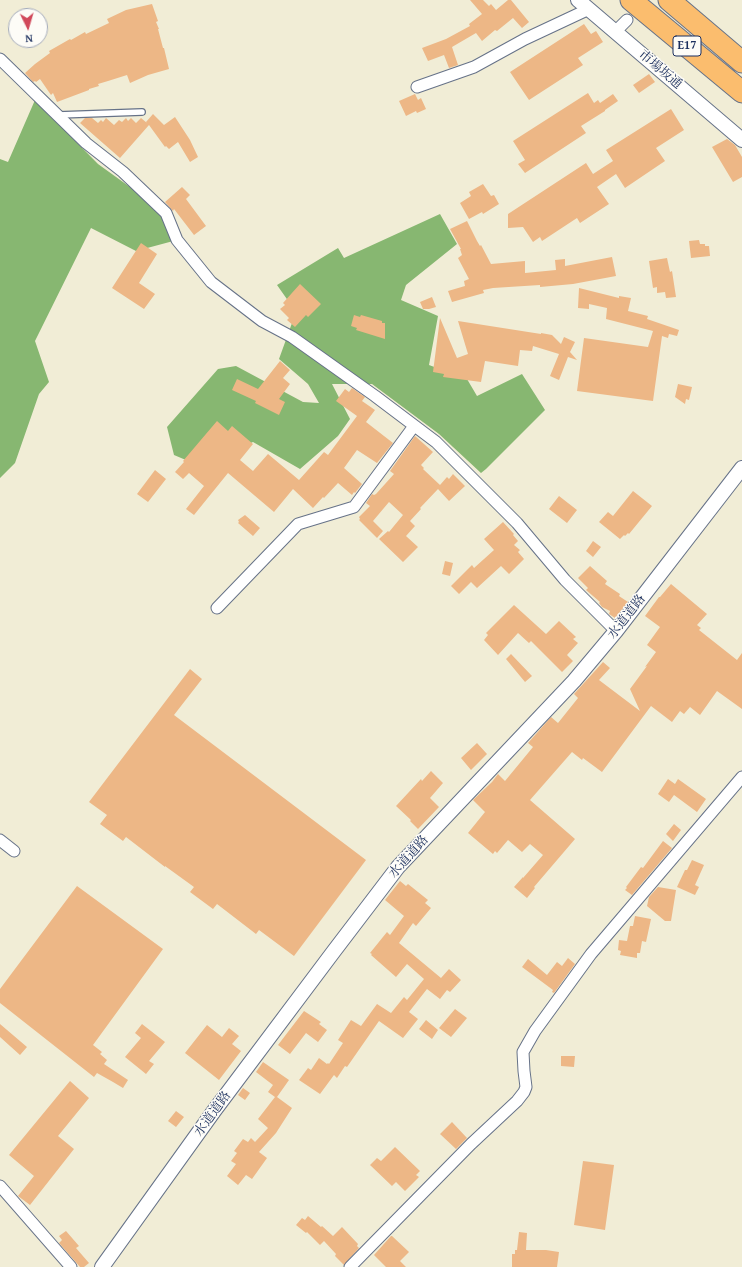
<!DOCTYPE html>
<html>
<head>
<meta charset="utf-8">
<style>
	body { margin:0 }
	#map { position:relative; width:742px; height:1267px; overflow:hidden; background:#f1edd6; font-family:"Gentium Book Plus",serif }
	canvas { display:block }
	.north { position:absolute; left:8px; top:8px; width:40px; height:40px; box-sizing:border-box; background:#fdfcf7; border:1px solid #a3aaba; border-radius:50%; rotate:175deg; font-size:11px; font-weight:700; line-height:16px; text-align:center; color:#1b2f5e }
	.north::after { content:''; display:block; margin:auto; width:14px; height:18px; background:#d1495b; clip-path:polygon(50% 0,100% 100%,50% 72%,0 100%) }
</style>
</head>
<body>
<div id="map">
<canvas width="742" height="1267"></canvas>
<div class="north">N</div>
</div>
<script>
const g = document.querySelector('canvas').getContext('2d');
g.lineJoin = 'round';
function fillPath(path, color) { g.fillStyle = color; g.fill(path, 'evenodd'); }
const toPath = rows => new Path2D(rows.map(r => 'M' + r).join(''));
function strokePath(path, color, width, dash) { g.strokeStyle = color; g.lineWidth = width; g.lineCap = dash ? 'butt' : 'round'; g.setLineDash(dash || []); g.stroke(path); }
function label(font, color, halo, rows, align = 'center') {
  g.font = font + ' "Gentium Book Plus","Noto Serif JP",serif'; g.lineWidth = 3; g.setLineDash([]); g.textBaseline = 'middle'; g.strokeStyle = halo; g.fillStyle = color; for (const [text, x, y, turn = 0] of rows) {
    g.save(); g.translate(x, y); g.rotate((+turn || 0) * Math.PI / 180); g.textAlign = isNaN(turn) ? turn : align; if (halo) g.strokeText(text, 0, 0); g.fillText(text, 0, 0); g.restore();
  }
}
const forest = toPath([
	[35,100,98,164,166,213,177,240,136,251,91,228,35,341,49,382,39,394,15,463,0,478,0,159,8,162],
	[440,214,457,244,406,285,401,300,438,316,429,365,467,379,477,396,522,374,545,410,486,469,481,473,439,434,372,384,332,384,350,419,338,436,300,469,253,442,200,466,174,455,167,427,218,369,236,366,303,402,319,403,308,384,279,359,296,312,277,285,338,248,344,258]
]);
const building = toPath([
	[470,0,483,0,489,6,491,4,496,10,508,0,511,0,529,22,522,28,513,18,497,31,495,30,482,41,476,33,452,47,458,65,449,68,444,55,428,61,422,48,446,39,470,26,469,24,482,14],
	[152,4,158,21,156,22,159,29,158,29,163,48,164,48,169,69,148,75,130,83,127,75,108,81,98,84,99,86,89,89,89,90,57,102,53,93,51,95,40,79,36,82,35,81,33,82,25,73,35,64,50,53,49,51,70,39,71,40,85,32,86,34,109,23,107,19,126,10],
	[584,24,591,34,596,31,603,42,578,58,583,65,529,100,510,72],
	[649,74,655,82,639,93,633,85],
	[588,93,594,103,598,100,600,103,613,94,618,101,605,110,605,111,581,126,586,133,525,173,518,164,525,160,513,141],
	[415,94,418,100,421,98,426,109,417,113,416,111,406,116,399,101],
	[671,109,684,130,656,148,665,161,625,188,616,174,597,187,609,204,580,223,577,218,542,241,540,237,533,242,523,227,508,228,508,214,586,163,593,174,613,161,606,150],
	[153,114,164,125,175,117,190,140,198,157,190,162,178,142,169,149,166,146,165,147,149,125,120,158,80,123,85,118,92,118,98,123,101,120,103,122,106,118,114,125,119,120,122,122,126,118,128,121,131,118,136,123,141,118,147,123,146,122],
	[727,139,735,145,742,157,742,177,733,182,712,147],
	[483,184,491,196,494,195,499,204,483,214,482,212,469,219,460,203,471,196,469,192],
	[182,187,190,195,186,199,206,226,194,235,174,209,173,211,165,202],
	[467,221,477,241,480,246,481,245,491,264,525,261,525,273,556,270,555,260,565,259,565,266,612,257,616,276,573,284,540,287,540,285,493,288,483,290,484,293,452,302,448,291,465,286,464,281,469,279,458,258,462,255,460,249,461,249,450,229],
	[699,240,700,244,705,244,705,246,709,246,710,256,691,258,689,241],
	[141,243,157,254,139,283,155,294,144,309,112,288],
	[667,258,670,272,672,271,676,297,666,298,665,292,657,293,657,287,653,288,649,261],
	[300,284,321,304,308,317,306,315,295,327,287,320,289,318,280,309,285,305,283,303],
	[579,288,619,298,619,296,631,298,628,311,648,316,647,319,679,330,677,336,669,334,668,338,662,336,653,401,577,391,584,338,648,347,653,331,606,319,607,308,589,304,589,309,578,308],
	[432,297,436,307,429,309,423,309,420,302],
	[354,315,360,317,361,315,382,321,382,323,385,323,385,339,356,330,357,328,351,326],
	[440,318,457,358,468,354,458,321,541,334,541,333,552,335,561,344,564,337,575,342,570,352,577,360,568,357,559,380,550,376,559,354,533,346,532,351,520,350,518,366,485,361,481,382,443,377,444,374,433,372],
	[280,361,290,370,283,378,290,384,279,399,285,402,279,415,255,403,256,401,232,390,237,379,258,389],
	[678,384,692,387,689,400,686,399,685,404,675,397],
	[352,388,365,397,362,401,375,410,366,422,393,443,377,463,357,450,344,468,362,484,355,493,354,492,352,495,338,483,324,498,323,497,313,508,293,489,274,512,228,473,194,515,186,509,204,486,189,473,183,479,175,472,184,462,183,461,217,421,228,431,232,426,253,444,240,460,253,471,268,454,299,480,324,452,328,455,357,416,336,401,345,389,349,392],
	[415,436,433,452,421,465,424,468,423,469,440,485,447,477,449,479,453,474,465,486,449,501,438,489,420,508,421,509,410,521,415,526,406,536,418,547,403,562,379,539,388,531,389,532,403,515,389,502,373,521,383,531,377,538,359,520,360,519,359,517,370,506,366,503,372,494,374,495,376,494,394,474,390,471],
	[155,470,166,479,148,502,137,494],
	[633,491,652,506,629,534,628,533,625,536,624,535,620,539,599,522,608,512,613,516],
	[559,496,577,510,567,523,549,509],
	[245,515,260,528,253,536,238,523,239,522,238,520],
	[503,522,514,534,513,535,518,541,514,545,520,550,518,552,524,559,509,574,501,566,477,588,471,582,459,594,451,586,472,565,474,568,494,550,484,539],
	[593,541,601,547,593,557,586,551],
	[445,561,453,563,450,576,442,574],
	[590,566,607,581,605,584,620,594,619,596,628,602,615,618,609,614,610,611,602,607,599,603,600,602,586,590,588,588,578,578],
	[671,584,707,614,697,625,701,628,699,630,737,660,742,653,742,709,717,691,700,715,690,707,684,714,680,711,672,722,651,706,602,772,583,758,582,760,572,752,530,800,575,839,534,887,535,888,527,898,514,887,523,877,523,878,543,855,530,844,522,852,508,840,497,853,495,851,493,854,468,833,485,812,473,800,492,782,498,774,505,781,533,747,528,743,551,717,558,723,578,698,574,694,603,662,610,668,599,680,640,711,630,689,647,666,645,667,656,652,647,645,660,627,645,616,659,597,660,597],
	[514,605,546,634,559,621,576,637,573,639,578,643,567,655,573,661,562,672,531,641,529,643,518,633,498,655,484,640,488,635,486,633],
	[511,654,532,676,525,682,506,659],
	[190,669,202,679,174,715,366,860,294,956,259,930,256,934,217,904,213,909,190,892,194,887,165,866,165,867,126,837,123,841,100,824,107,815,89,802],
	[477,743,487,754,471,770,461,758],
	[431,771,443,783,430,798,439,807,418,829,410,821,411,820,396,806,421,779,422,781],
	[668,779,675,784,678,779,706,799,697,812,674,795,669,802,658,794],
	[674,824,681,830,673,841,666,834],
	[663,841,672,848,632,895,625,890,627,888,626,887,641,867,643,868],
	[692,860,704,865,695,885,699,887,695,895,677,887,685,870,687,870],
	[400,881,406,886,408,884,428,900,425,903,431,908,416,926,413,923,399,943,441,978,449,969,461,980,450,992,447,990,440,999,427,989,409,1012,418,1019,403,1038,379,1021,347,1067,345,1066,337,1078,334,1075,320,1094,299,1080,308,1068,311,1070,319,1058,327,1064,328,1063,329,1064,343,1043,338,1040,351,1020,361,1026,377,1004,391,1013,404,997,407,1000,424,979,407,964,396,977,371,955,372,954,370,953,387,932,390,935,404,916,385,900],
	[77,886,163,949,93,1045,102,1052,100,1054,107,1060,104,1064,128,1080,123,1088,113,1082,97,1073,94,1077,0,1003,0,989],
	[658,887,676,890,671,921,665,921,647,906,649,897],
	[635,916,651,919,646,942,642,941,640,953,637,953,637,958,620,955,621,951,618,950,619,940,627,941,630,926,633,926],
	[568,958,575,964,554,993,552,992,553,990,522,967,528,959,547,975,557,962,562,966],
	[455,1009,467,1018,451,1037,439,1028],
	[304,1011,321,1022,319,1024,327,1030,318,1042,306,1033,290,1054,278,1045],
	[426,1020,438,1030,432,1039,419,1029],
	[0,1024,27,1047,20,1055,0,1037],
	[142,1024,165,1042,149,1061,154,1064,146,1074,125,1057,141,1038,135,1033],
	[207,1025,222,1037,229,1028,239,1036,232,1044,241,1051,219,1080,185,1053],
	[561,1056,575,1056,574,1067,561,1066],
	[263,1062,289,1080,277,1097,292,1108,276,1133,259,1152,267,1158,252,1179,246,1175,238,1185,227,1176,236,1164,231,1161,237,1153,234,1151,243,1139,248,1142,251,1138,255,1142,268,1128,258,1119,275,1097,268,1092,273,1085,256,1072],
	[70,1081,89,1098,58,1136,74,1149,30,1205,18,1196,34,1176,9,1155],
	[243,1088,250,1093,245,1100,238,1095],
	[176,1111,184,1117,176,1127,168,1121],
	[452,1122,467,1138,456,1149,440,1134],
	[395,1147,420,1171,416,1175,419,1177,405,1191,396,1182,392,1186,370,1165,377,1158,381,1161],
	[583,1161,614,1165,605,1230,574,1225],
	[308,1216,321,1227,322,1226,333,1236,342,1227,358,1244,357,1246,359,1248,344,1265,335,1256,336,1254,324,1241,320,1245,307,1232,306,1233,296,1225,302,1218,305,1220],
	[66,1231,79,1246,76,1248,89,1263,84,1267,80,1267,59,1243,62,1240,59,1236],
	[519,1232,527,1233,526,1250,546,1250,559,1252,557,1267,512,1267,512,1254,515,1254,515,1250,517,1250],
	[391,1236,392,1236,409,1252,400,1261,406,1267,386,1267,374,1255]
]);
const service = toPath([
	[58,115,142,112]
]);
const minor = toPath([
	[615,32,627,20],
	[0,59,86,143,123,172,166,213,177,240,211,282,262,321,292,337,375,396,436,442,517,523,565,580,616,631],
	[417,87,474,67,525,39,589,9],
	[217,608,298,524,354,507,414,426],
	[0,840,14,851],
	[0,1186,71,1267],
	[350,1267,471,1144,517,1101,524,1092,526,1087,524,1071,523,1052,535,1031,591,954,742,777]
]);
const tertiary = toPath([
	[578,0,742,140],
	[102,1267,214,1111,334,951,398,867,574,681,616,631,742,468]
]);
const motorway = toPath([
	[631,0,742,92],
	[669,0,742,62]
]);
const shields = [
	[687,46,28]
];
const shieldNames = [
	["E17",687,46]
];
const streetNames = [
	["市場坂通",660,70,40],
	["水道道路",627,617,-52],
	["水道道路",409,857,-48],
	["水道道路",213,1114,-54]
];
fillPath(forest, '#87b771');
fillPath(building, '#edb786');
strokePath(service, '#667288', 8);
strokePath(minor, '#667288', 13);
strokePath(tertiary, '#667288', 16);
strokePath(motorway, '#667288', 23);
strokePath(service, '#fff', 5.5);
strokePath(minor, '#fff', 11);
strokePath(tertiary, '#fff', 14);
strokePath(motorway, '#fbbd6e', 21);
for (const [x, y, w] of shields) { const box = new Path2D(); box.roundRect(x - w / 2, y - 10, w, 20, 3); g.fillStyle = '#fdfcf7'; g.fill(box); strokePath(box, '#1b2f5e', 1); }
label('bold 12px', '#1b2f5e', null, shieldNames);
label('13px', '#1b2f5e', '#fdfcf7', streetNames);
</script>
</body>
</html>
